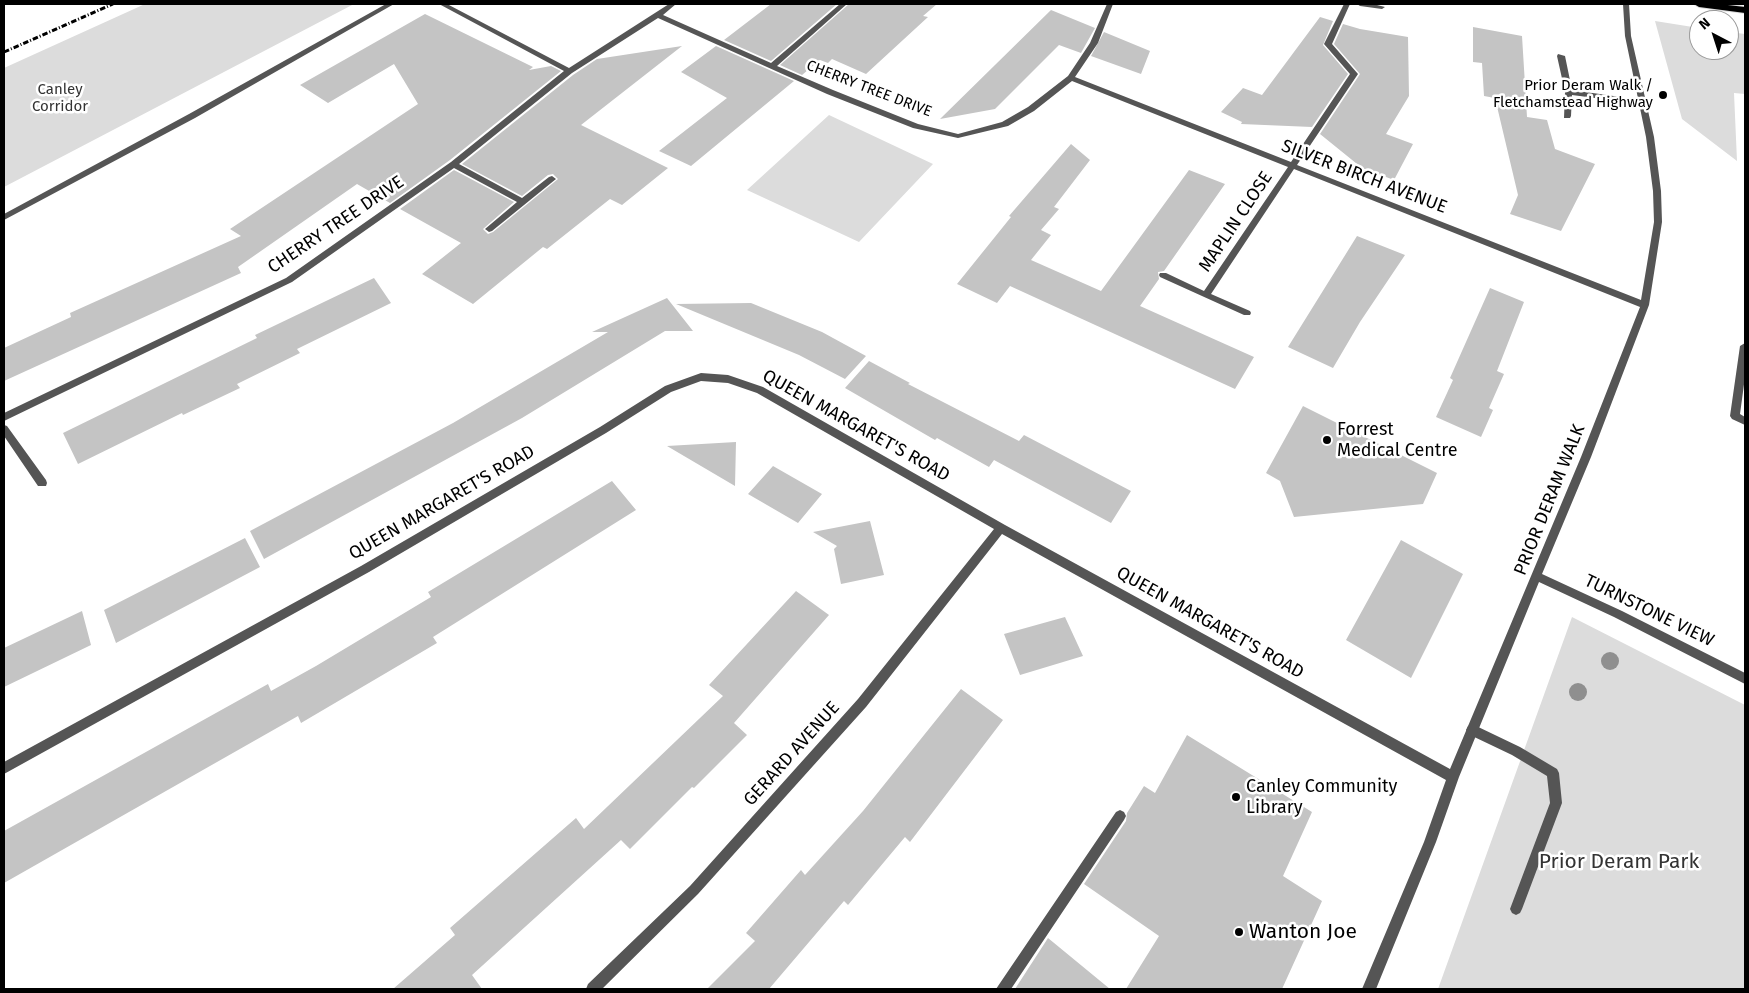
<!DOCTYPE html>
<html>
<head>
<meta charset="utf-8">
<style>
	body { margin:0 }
	#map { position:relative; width:1749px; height:993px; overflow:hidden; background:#fff; font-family:"Fira Sans",sans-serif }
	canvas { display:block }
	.frame { position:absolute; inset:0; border:5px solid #000; pointer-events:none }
	.north { position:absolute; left:1689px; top:10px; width:50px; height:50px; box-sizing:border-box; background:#fff; border:1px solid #999; border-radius:50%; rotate:320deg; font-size:14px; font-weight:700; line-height:20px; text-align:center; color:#000 }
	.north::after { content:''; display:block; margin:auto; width:18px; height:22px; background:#000; clip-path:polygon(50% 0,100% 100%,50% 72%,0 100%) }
</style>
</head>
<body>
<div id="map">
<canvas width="1749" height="993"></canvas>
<div class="frame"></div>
<div class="north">N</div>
</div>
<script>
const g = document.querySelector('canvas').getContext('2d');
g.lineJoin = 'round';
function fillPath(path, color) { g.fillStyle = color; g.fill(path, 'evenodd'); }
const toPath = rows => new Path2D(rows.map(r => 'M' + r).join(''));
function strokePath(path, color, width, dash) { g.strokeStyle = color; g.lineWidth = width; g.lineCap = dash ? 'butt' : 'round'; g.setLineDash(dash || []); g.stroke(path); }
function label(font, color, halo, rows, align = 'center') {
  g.font = font + ' "Fira Sans",sans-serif'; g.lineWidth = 5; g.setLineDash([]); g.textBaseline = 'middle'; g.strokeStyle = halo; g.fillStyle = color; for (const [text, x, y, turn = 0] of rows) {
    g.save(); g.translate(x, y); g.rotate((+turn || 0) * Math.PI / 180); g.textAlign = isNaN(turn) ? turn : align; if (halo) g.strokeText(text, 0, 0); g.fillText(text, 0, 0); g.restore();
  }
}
const green = toPath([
	[145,4,354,4,4,187,4,68],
	[1655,21,1699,28,1699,50,1729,50,1729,32,1745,34,1745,94,1734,93,1737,161,1682,119],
	[829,115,933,164,859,242,747,190],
	[1572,617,1745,705,1745,989,1438,989]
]);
const building = toPath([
	[771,4,837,4,771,61,724,40],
	[849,4,937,4,923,16,928,17,866,74,832,59,828,63,820,60,802,75,780,65],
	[1051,10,1095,28,1081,53,1059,45,995,109,940,119],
	[425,14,533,67,529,70,551,66,561,71,450,160,390,203,357,184,238,267,241,273,4,381,4,348,71,317,70,313,241,236,230,229,418,104,394,64,328,103,300,85],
	[1320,17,1333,21,1323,45,1348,74,1312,127,1241,124,1242,122,1221,112,1243,88,1262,95],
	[1343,24,1360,29,1408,37,1409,96,1386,134,1413,144,1394,180,1362,168,1320,134,1360,74,1334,44],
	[1473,27,1522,36,1527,117,1547,120,1555,149,1595,164,1561,231,1510,214,1518,195,1495,98,1484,96,1482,63,1473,62],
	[1104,32,1150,51,1141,74,1091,56],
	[682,46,581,125,668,168,622,205,610,199,547,249,543,247,473,304,422,274,461,243,400,209,454,170,514,202,483,229,488,234,493,232,558,179,553,174,548,175,522,196,462,164,573,75,597,59],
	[716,46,794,81,691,166,659,151,727,98,681,72],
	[1071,144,1090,160,1054,207,1059,209,1041,230,1051,235,1031,260,1101,291,1189,170,1225,184,1164,271,1158,272,1159,279,1140,306,1254,357,1235,389,1010,286,997,303,957,284,1011,217,1009,216],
	[1357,236,1405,255,1360,322,1333,368,1288,347],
	[374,278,391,303,297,349,300,353,237,384,240,388,183,415,182,413,78,464,63,433,257,338,255,335],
	[1490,288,1524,302,1497,371,1504,374,1489,408,1493,410,1481,437,1436,417,1453,380,1450,378],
	[667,298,693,331,665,331,522,418,264,559,250,531,453,423,608,332,592,332],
	[751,303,822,332,866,356,845,379,799,355,676,304],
	[869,361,910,383,908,384,1019,441,1024,435,1131,491,1111,523,994,460,989,467,937,438,935,440,845,388],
	[1303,406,1437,473,1423,504,1294,517,1280,481,1266,473],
	[736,442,735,486,667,446],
	[773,466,822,494,798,523,748,494],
	[612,481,636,510,433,637,437,643,301,723,298,716,4,883,4,831,268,684,271,691,316,666,431,597,428,592],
	[870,521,884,575,841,584,834,549,837,546,813,532],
	[245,538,260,567,116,643,104,610],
	[1401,540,1463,574,1411,678,1346,640],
	[796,591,829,615,734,723,747,735,694,788,692,787,630,849,621,840,472,975,482,989,393,989,455,935,450,928,576,818,584,829,723,696,709,685],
	[82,611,91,645,4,687,4,648],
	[1065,617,1083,656,1020,675,1004,634],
	[961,689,1003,720,910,842,905,837,848,905,844,901,769,989,707,989,755,941,746,933,801,870,805,875,863,811],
	[1187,735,1312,812,1283,876,1322,901,1282,989,1126,989,1159,936,1084,884,1126,821,1127,813,1144,786,1155,793],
	[1048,938,1110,989,1015,989]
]);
const service = toPath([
	[1558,54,1565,56,1572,90,1641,100,1645,102,1641,104,1572,95,1571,116,1570,118,1564,118,1565,92,1557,56,1558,54],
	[1472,724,1520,747,1557,769,1559,773,1562,803,1522,909,1520,913,1516,915,1512,913,1510,909,1550,803,1547,776,1512,755,1468,734,1466,730,1468,726,1472,724],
	[1120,810,1124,812,1126,816,1124,820,1011,989,996,989,1116,812,1120,810]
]);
const minor = toPath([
	[386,4,394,4,195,118,4,220,4,214,189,114,386,4],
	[439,4,447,4,569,68,669,4,676,4,663,15,771,63,840,4,847,4,777,66,833,90,918,124,958,134,1002,122,1028,107,1068,76,1090,43,1107,4,1113,4,1098,43,1075,77,1291,162,1350,74,1324,44,1344,4,1350,4,1332,44,1358,74,1297,165,1641,300,1654,222,1653,191,1646,137,1625,36,1623,4,1629,4,1631,36,1654,137,1661,191,1662,222,1649,305,1591,457,1542,574,1622,611,1745,673,1745,684,1614,617,1539,582,1459,777,1436,842,1376,989,1362,989,1424,842,1446,780,1002,534,866,707,698,894,602,989,586,989,588,984,690,886,858,699,994,529,757,393,728,383,701,381,671,392,606,433,369,572,4,774,4,762,361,566,600,427,665,386,701,373,728,375,763,387,1005,525,1450,769,1581,457,1640,307,1294,169,1211,294,1250,311,1251,313,1250,315,1244,315,1160,277,1159,275,1160,273,1166,273,1204,291,1288,167,1072,81,1034,111,1008,126,958,138,913,128,827,94,658,18,572,73,459,164,522,198,549,177,552,176,556,179,492,231,489,232,485,229,517,202,454,168,292,282,4,421,4,413,286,278,451,162,564,71,439,4],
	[1357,4,1373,4,1385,7,1382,9,1360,6,1357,4],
	[1745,343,1745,377,1740,414,1745,417,1745,425,1732,419,1730,416,1740,346,1745,343],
	[4,425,7,426,46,480,47,483,46,486,38,486,4,436,4,425]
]);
const trunk = toPath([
	[1694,4,1719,4,1745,7,1745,13,1699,7,1694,4]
]);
const rail = toPath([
	[4,52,113,4]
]);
const trees = [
	[1610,661],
	[1578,692]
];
const markers = [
	[1663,95,5,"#000"],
	[1327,440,5,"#000"],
	[1236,797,5,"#000"],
	[1239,932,5,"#000"]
];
const farPoinames = [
	["Prior Deram Walk /",1653,86],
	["Fletchamstead Highway",1653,103]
];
const farStreetnames = [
	["CHERRY TREE DRIVE",869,89,21]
];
const farParknames = [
	["Canley",60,90],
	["Corridor",60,107]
];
const streetNames = [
	["SILVER BIRCH AVENUE",1364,177,21],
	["MAPLIN CLOSE",1236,222,-56],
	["CHERRY TREE DRIVE",336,225,-34],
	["QUEEN MARGARET'S ROAD",856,426,29],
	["PRIOR DERAM WALK",1550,500,-68],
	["QUEEN MARGARET'S ROAD",442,503,-30],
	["TURNSTONE VIEW",1649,611,26],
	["QUEEN MARGARET'S ROAD",1210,623,29],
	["GERARD AVENUE",792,754,-48]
];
const poiNames = [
	["Forrest",1337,430],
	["Medical Centre",1337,451],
	["Canley Community",1246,787],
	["Library",1246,808]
];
const nearParknames = [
	["Prior Deram Park",1619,862]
];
const nearPoinames = [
	["Wanton Joe",1249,932]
];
fillPath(green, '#dcdcdc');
fillPath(building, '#c4c4c4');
strokePath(trunk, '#dbdbdb', 2);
fillPath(service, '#555');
fillPath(minor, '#555');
fillPath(trunk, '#000');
strokePath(rail, '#000', 3, [5.5, 2, 1, 2]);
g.fillStyle = '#8f8f8f';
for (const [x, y] of trees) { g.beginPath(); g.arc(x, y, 9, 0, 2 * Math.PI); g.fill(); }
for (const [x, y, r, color] of markers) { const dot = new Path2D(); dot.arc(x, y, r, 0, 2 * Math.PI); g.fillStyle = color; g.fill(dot); strokePath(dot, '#fff', 2); }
label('15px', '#000', '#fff', farPoinames, 'right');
label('15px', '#000', '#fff', farStreetnames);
label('15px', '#333', '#fff', farParknames);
label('18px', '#000', '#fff', streetNames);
label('18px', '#000', '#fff', poiNames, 'left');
label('21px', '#333', '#fff', nearParknames);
label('21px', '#000', '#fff', nearPoinames, 'left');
</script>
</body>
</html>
